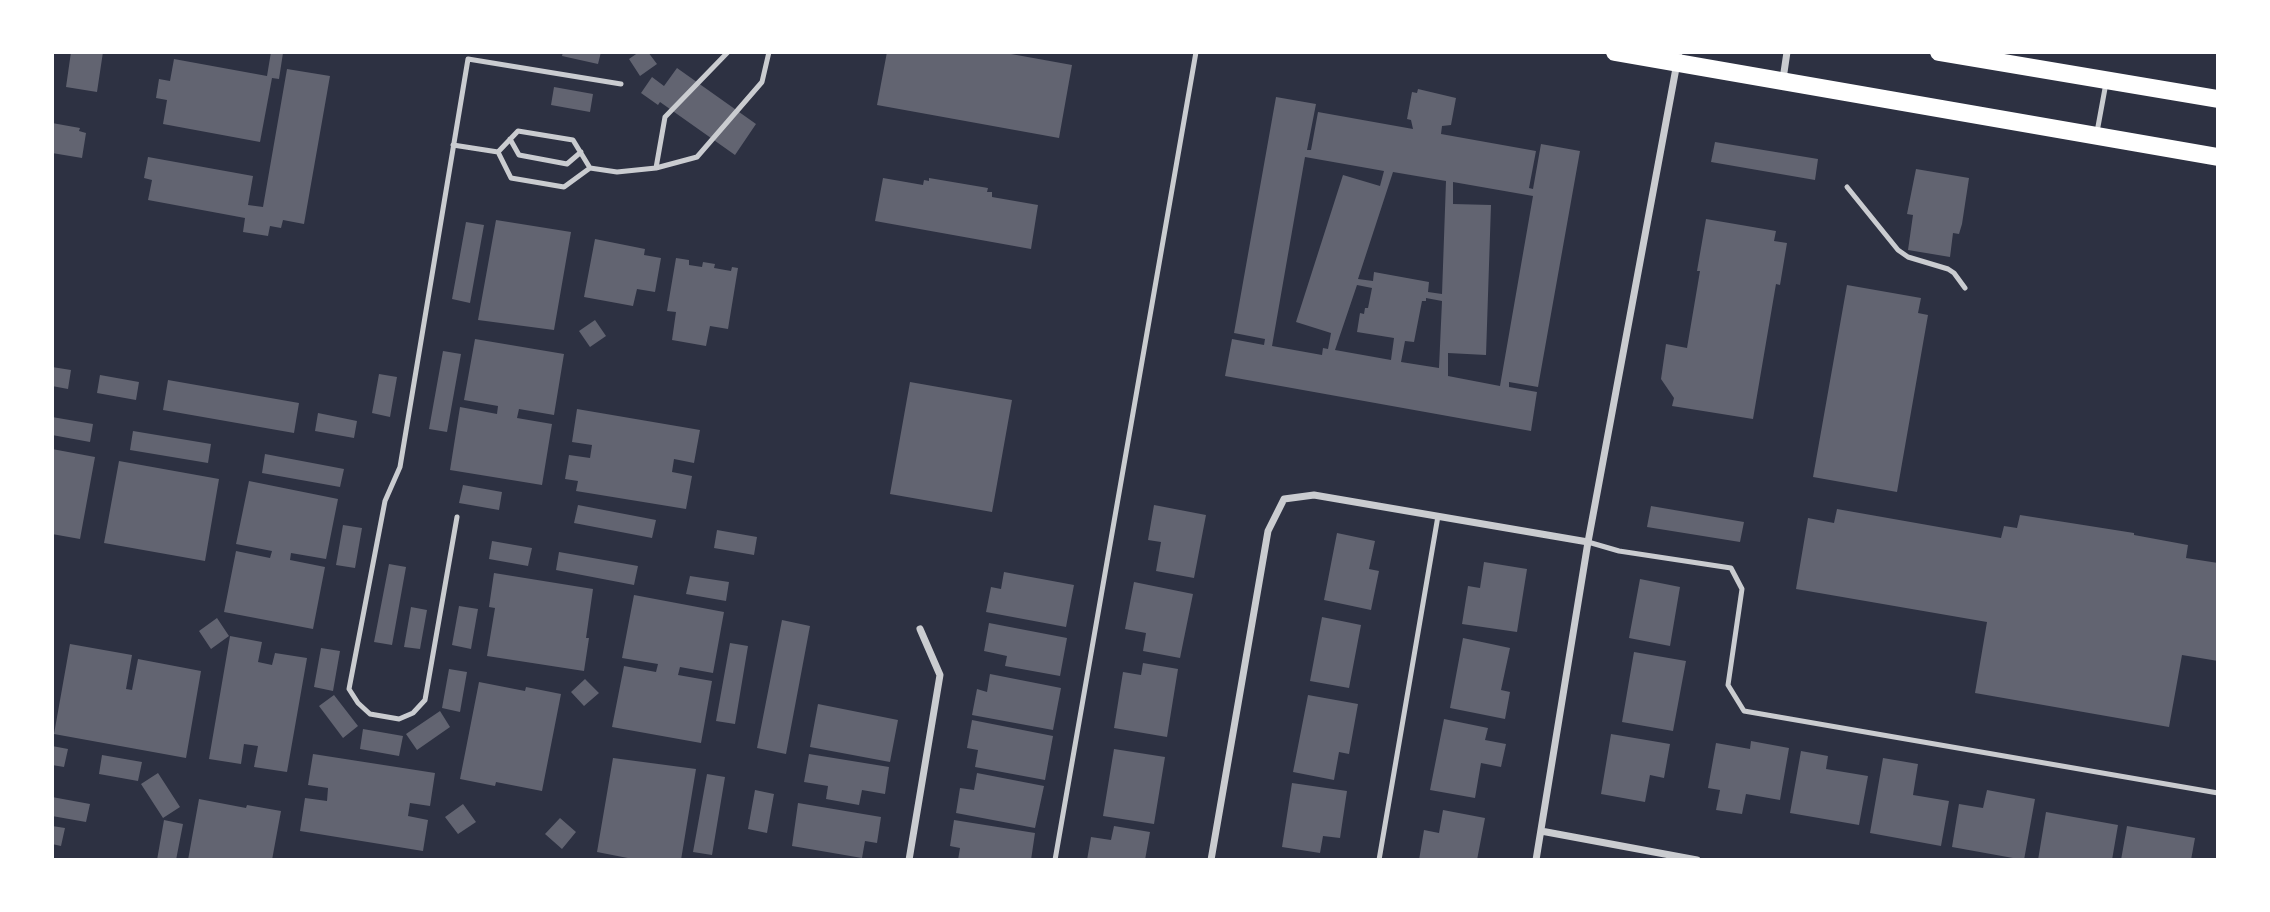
<!DOCTYPE html>
<html>
<head>
<meta charset="utf-8">
<style>
	body { margin:0 }
	#map { position:relative; width:2270px; height:912px; overflow:hidden; background:#2d3142; font-family:"IBM Plex Serif",serif }
	canvas { display:block }
	.frame { position:absolute; inset:0; border:54px solid #fff; pointer-events:none }
</style>
</head>
<body>
<div id="map">
<canvas width="2270" height="912"></canvas>
<div class="frame"></div>
</div>
<script>
const g = document.querySelector('canvas').getContext('2d');
g.lineJoin = 'round';
function fillPath(path, color) { g.fillStyle = color; g.fill(path, 'evenodd'); }
const toPath = rows => new Path2D(rows.map(r => 'M' + r).join(''));
function strokePath(path, color, width, dash) { g.strokeStyle = color; g.lineWidth = width; g.lineCap = dash ? 'butt' : 'round'; g.setLineDash(dash || []); g.stroke(path); }
const building = toPath([
	[71,52,103,52,97,92,66,87],
	[271,52,283,53,279,79,272,78,260,142,163,124,167,100,156,98,159,79,170,81,174,59,267,76],
	[563,52,601,52,598,64,562,56],
	[639,52,648,52,657,64,640,76,629,59],
	[887,52,1000,52,1072,65,1059,138,877,105],
	[677,68,756,124,735,155,660,102,658,105,641,93,652,77,664,86],
	[287,69,330,76,304,224,283,220,281,228,270,226,268,236,243,232,245,218,148,200,152,180,144,178,148,157,253,176,248,205,263,207],
	[554,87,593,94,590,112,551,105],
	[1418,89,1456,98,1451,125,1442,126,1441,134,1536,151,1529,188,1533,189,1541,144,1580,151,1538,387,1509,382,1509,387,1537,392,1531,431,1225,376,1232,339,1264,345,1265,339,1234,333,1276,97,1316,104,1307,150,1311,150,1318,112,1413,129,1411,120,1407,119,1412,92,1417,93],
	[1305,157,1384,171,1380,186,1343,175,1296,322,1331,333,1328,349,1323,348,1322,355,1272,346],
	[1393,172,1446,181,1442,294,1428,292,1429,282,1374,272,1373,281,1358,279],
	[1453,182,1533,196,1500,386,1448,376,1448,353,1486,355,1491,205,1453,204],
	[1357,285,1372,288,1368,308,1365,308,1364,314,1360,313,1357,332,1394,338,1391,360,1335,350],
	[1426,298,1442,301,1439,368,1401,362,1405,341,1414,342,1422,301,1426,301],
	[52,123,80,128,79,131,86,133,82,158,52,153],
	[1715,142,1818,159,1815,180,1711,162],
	[1916,169,1969,178,1962,224,1959,234,1953,233,1950,257,1908,250,1913,215,1907,214],
	[883,178,923,185,924,180,929,181,929,178,988,188,987,192,992,192,992,197,1038,205,1031,249,875,221],
	[1706,219,1776,231,1774,241,1787,243,1780,285,1776,284,1753,419,1672,406,1674,398,1661,379,1666,344,1687,348,1700,271,1697,271],
	[496,220,571,232,554,330,478,320],
	[466,222,484,225,470,303,452,299],
	[595,239,645,249,644,255,661,258,655,292,637,289,633,306,584,297],
	[676,258,689,260,689,265,702,267,703,262,715,264,714,268,731,271,732,267,738,268,728,329,710,326,706,346,672,340,676,312,667,311],
	[1847,285,1921,298,1918,313,1928,315,1897,492,1813,477],
	[595,320,606,336,590,347,579,331],
	[475,339,564,354,554,415,519,409,517,418,552,424,542,485,450,470,460,407,497,414,498,406,464,400],
	[443,351,461,354,447,432,429,429],
	[52,367,71,370,68,389,52,386],
	[379,374,397,377,390,417,372,413],
	[100,375,139,382,136,400,97,393],
	[168,380,299,403,294,433,163,410],
	[910,382,1012,400,992,512,890,494],
	[577,409,700,430,694,463,674,459,672,472,692,476,686,509,576,491,578,481,565,479,569,455,590,458,592,445,572,442],
	[318,413,357,421,354,438,315,431],
	[52,417,93,424,90,442,52,435],
	[133,431,211,444,208,463,130,450],
	[52,449,95,457,80,539,52,534],
	[265,454,344,469,340,487,262,473],
	[119,461,219,479,205,561,104,543],
	[249,481,338,499,326,559,291,553,290,560,325,567,313,629,224,612,236,551,270,558,272,551,236,544],
	[463,485,502,492,499,510,459,503],
	[578,505,656,520,652,538,574,523],
	[1154,505,1206,515,1194,578,1156,571,1161,542,1148,540],
	[1651,506,1744,522,1740,542,1647,527],
	[1837,509,2001,538,2004,526,2017,528,2020,515,2134,533,2134,535,2188,545,2186,558,2218,563,2218,661,2182,655,2169,727,1975,693,1987,622,1796,589,1808,518,1834,523],
	[343,525,362,528,355,568,336,565],
	[717,530,757,537,754,555,714,548],
	[1337,533,1375,541,1369,569,1379,571,1371,610,1324,600],
	[492,541,532,548,528,566,489,559],
	[559,552,638,566,634,585,556,570],
	[1484,562,1527,569,1517,632,1462,624,1468,586,1480,588],
	[389,564,406,567,392,645,374,642],
	[1004,572,1074,585,1066,627,986,612,991,587,1001,589],
	[494,573,593,589,586,638,589,638,584,671,487,656,495,608,489,607],
	[690,576,729,582,726,601,686,594],
	[1640,579,1680,587,1670,646,1629,638],
	[1134,582,1193,594,1180,658,1143,651,1146,633,1125,629],
	[634,595,724,612,713,673,680,667,678,675,712,681,701,743,612,727,624,666,656,672,658,664,622,658],
	[459,606,478,609,471,649,452,645],
	[411,607,427,610,420,649,404,647],
	[1322,617,1361,625,1349,688,1310,681],
	[217,618,229,636,211,649,199,631],
	[782,620,810,626,786,754,757,748],
	[989,623,1067,638,1060,676,1005,666,1007,656,984,651],
	[230,636,262,642,258,662,272,665,275,653,307,658,287,772,254,767,258,746,244,744,241,764,209,759],
	[1463,638,1510,648,1501,690,1510,692,1505,719,1450,708],
	[730,643,748,646,735,724,716,721],
	[70,644,132,655,126,689,132,690,138,659,201,671,186,758,54,734],
	[321,648,340,651,333,691,314,687],
	[1634,652,1686,661,1673,731,1622,722],
	[1143,663,1178,669,1167,737,1114,728,1123,672,1141,675],
	[449,669,467,672,460,712,442,708],
	[990,674,1061,688,1053,730,972,715,977,689,987,692],
	[585,679,599,693,584,706,571,692],
	[479,682,525,691,526,687,561,694,542,791,496,782,495,786,460,779],
	[334,695,358,726,343,738,319,706],
	[1308,695,1358,704,1349,754,1339,752,1334,780,1293,772],
	[818,704,898,720,890,762,810,747],
	[440,711,450,727,417,750,406,734],
	[1444,719,1488,728,1485,740,1506,744,1501,767,1481,763,1475,798,1430,790],
	[972,720,1053,736,1045,780,975,767,978,750,967,748],
	[363,729,403,736,399,756,360,749],
	[1611,734,1670,744,1664,778,1650,775,1645,802,1601,794],
	[1751,741,1789,748,1780,800,1746,794,1742,814,1716,810,1720,790,1708,788,1716,743,1750,749],
	[52,746,68,749,64,767,52,765],
	[1114,749,1165,757,1154,824,1103,816],
	[1801,751,1828,756,1826,769,1868,776,1859,825,1790,813],
	[313,754,435,773,430,806,410,803,408,816,428,820,423,851,300,831,305,798,327,801,328,788,308,785],
	[809,754,889,767,885,794,862,790,859,805,826,799,828,786,804,782],
	[102,755,142,762,138,781,99,774],
	[613,758,696,769,681,860,638,860,597,852],
	[1883,758,1918,764,1913,795,1949,801,1941,846,1870,833],
	[158,773,180,807,163,818,141,784],
	[977,773,1044,786,1035,828,956,813,960,788,974,790],
	[707,774,725,777,712,855,693,852],
	[1292,783,1347,791,1340,838,1323,836,1320,853,1282,847],
	[755,790,774,794,767,833,748,829],
	[1987,790,2035,799,2024,860,1952,847,1959,804,1983,808],
	[52,797,90,804,86,822,52,816],
	[199,799,246,808,247,805,281,811,272,860,188,860],
	[798,803,881,817,877,843,865,841,862,858,792,846],
	[463,804,476,822,458,834,445,817],
	[1443,810,1485,818,1477,860,1419,860,1424,830,1439,833],
	[2046,812,2118,825,2112,860,2038,860],
	[560,818,576,832,562,849,545,834],
	[164,820,183,824,176,860,157,860],
	[954,820,1035,833,1031,860,958,860,960,848,950,846],
	[52,826,65,828,61,846,52,844],
	[1114,826,1150,832,1145,860,1087,860,1091,837,1111,840],
	[2127,826,2195,838,2191,860,2121,860]
]);
const service = toPath([
	[2097,132,2106,83],
	[510,139,519,155,567,164,581,152],
	[453,145,498,152],
	[498,152,511,178,564,187,590,168,617,172,656,168,697,157,762,82,769,52],
	[498,152,518,131,573,140,590,168],
	[656,168,665,117,728,52],
	[1847,187,1898,250,1908,257,1948,269,1954,273,1965,288],
	[457,517,425,700,413,713,399,719,370,714,358,703,349,689,385,501,400,467,468,59,621,84],
	[1588,542,1619,551,1731,568,1742,589,1728,685,1744,711,2218,793],
	[1055,860,1196,52],
	[1379,860,1438,516]
]);
const minor = toPath([
	[1783,79,1787,52],
	[1541,831,1697,860],
	[909,860,940,675,920,629],
	[1211,860,1268,531,1284,499,1314,495,1588,542],
	[1536,860,1588,542,1679,52]
]);
const primary = toPath([
	[1615,52,2218,157],
	[1939,52,2218,99]
]);
fillPath(building, '#626471');
strokePath(service, '#caccd0', 5);
strokePath(minor, '#caccd0', 7);
strokePath(primary, '#fff', 18);
</script>
</body>
</html>
